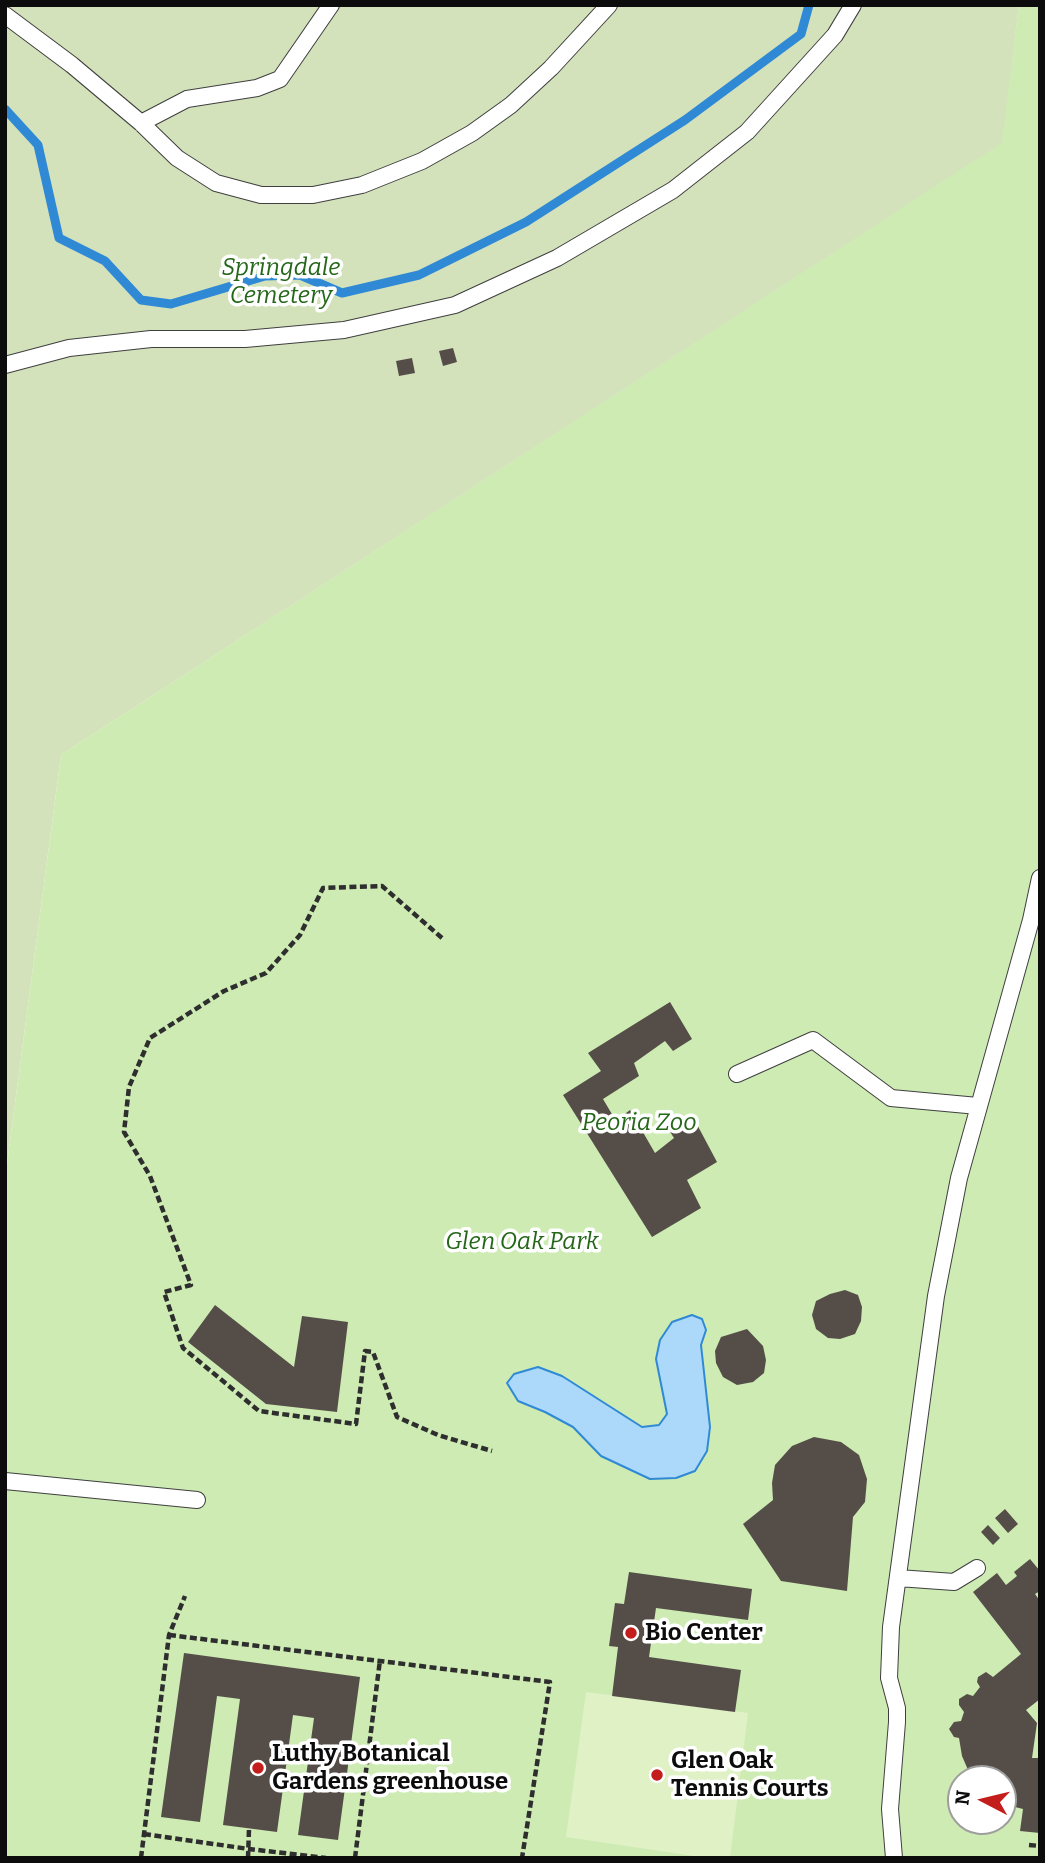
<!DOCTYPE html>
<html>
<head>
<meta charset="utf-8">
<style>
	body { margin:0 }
	#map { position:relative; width:1045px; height:1863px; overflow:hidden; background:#fffceb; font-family:Bitter,serif }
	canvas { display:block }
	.frame { position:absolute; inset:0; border:7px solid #0c0c0c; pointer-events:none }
	.north { position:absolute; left:947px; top:1765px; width:70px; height:70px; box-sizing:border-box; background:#fff; border:2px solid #9e9e9e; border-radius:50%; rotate:277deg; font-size:19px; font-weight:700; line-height:28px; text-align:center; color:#0c0c0c }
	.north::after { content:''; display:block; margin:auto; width:24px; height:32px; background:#c41e1c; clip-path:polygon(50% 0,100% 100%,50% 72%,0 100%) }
</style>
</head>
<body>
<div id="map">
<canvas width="1045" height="1863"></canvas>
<div class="frame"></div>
<div class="north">N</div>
</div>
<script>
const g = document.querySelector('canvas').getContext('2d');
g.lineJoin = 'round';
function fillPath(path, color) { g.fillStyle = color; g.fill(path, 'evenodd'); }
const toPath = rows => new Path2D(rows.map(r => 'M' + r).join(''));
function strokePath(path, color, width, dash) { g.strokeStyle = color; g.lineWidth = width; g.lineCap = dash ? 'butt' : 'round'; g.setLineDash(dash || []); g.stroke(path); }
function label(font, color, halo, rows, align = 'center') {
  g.font = font + ' Bitter,serif'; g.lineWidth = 7; g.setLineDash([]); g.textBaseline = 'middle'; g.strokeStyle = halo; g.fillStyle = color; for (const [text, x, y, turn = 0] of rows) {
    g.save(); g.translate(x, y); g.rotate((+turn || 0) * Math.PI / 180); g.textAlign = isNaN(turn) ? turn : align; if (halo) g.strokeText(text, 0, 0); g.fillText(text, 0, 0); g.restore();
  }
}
const green = toPath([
	[1019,5,1040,5,1040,1858,5,1858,5,1179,61,755,1001,143],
	[961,1779,1003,1779,1003,1821,961,1821]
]);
const cemetery = toPath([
	[5,5,1019,5,1002,143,61,755,5,1179]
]);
const pitch = toPath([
	[586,1692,748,1713,730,1858,708,1858,566,1837]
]);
const water = toPath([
	[692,1315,702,1319,706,1330,701,1345,710,1427,707,1451,695,1471,676,1478,650,1479,601,1456,573,1427,545,1412,518,1401,507,1383,514,1374,538,1367,562,1376,642,1427,659,1425,667,1414,656,1359,660,1340,672,1322,692,1315]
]);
const stream = toPath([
	[5,109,38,145,59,238,105,261,141,300,171,304,265,276,300,275,342,293,419,275,526,222,685,120,801,34,809,5]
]);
const building = toPath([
	[453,348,457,362,443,366,439,351],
	[412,358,415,373,399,376,396,361],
	[670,1002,692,1039,673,1051,665,1041,634,1063,639,1076,603,1099,616,1121,630,1110,655,1153,674,1138,669,1130,693,1117,717,1162,687,1180,701,1208,652,1237,563,1095,601,1071,588,1053],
	[845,1290,858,1295,862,1307,861,1321,855,1334,840,1339,828,1338,816,1329,812,1315,816,1301,830,1294],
	[215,1305,294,1367,302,1316,348,1322,337,1412,266,1404,188,1342],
	[747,1329,763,1346,766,1360,764,1373,753,1382,737,1385,723,1377,716,1363,715,1351,721,1337],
	[814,1437,841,1442,859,1455,867,1479,865,1502,853,1517,847,1591,781,1581,743,1524,773,1500,772,1483,775,1465,792,1446],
	[1005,1509,1018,1524,1008,1533,995,1518],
	[988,1525,1000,1538,993,1545,981,1532],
	[1030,1559,1040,1571,1040,1591,1035,1594,1040,1601,1040,1699,1026,1710,1037,1723,1032,1758,1040,1758,1040,1833,1020,1831,1023,1809,1003,1804,1003,1779,972,1779,962,1756,959,1738,954,1737,949,1729,954,1722,961,1721,964,1712,959,1705,959,1699,967,1694,973,1696,980,1687,977,1682,978,1677,986,1672,993,1677,1021,1654,973,1592,997,1573,1006,1585,1017,1576,1014,1572],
	[629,1572,752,1589,748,1620,656,1608,649,1657,741,1670,735,1712,612,1696,618,1647,609,1646,615,1603,624,1604],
	[184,1653,360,1677,338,1840,298,1835,314,1718,293,1715,277,1832,223,1825,240,1699,217,1696,200,1822,161,1817]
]);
const path = toPath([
	[442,938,382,886,323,888,300,935,266,973,224,991,150,1038,129,1087,124,1132,150,1176,191,1285,164,1292,183,1348,259,1411,356,1424,365,1351,373,1352,397,1417,438,1435,492,1451],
	[169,1635,550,1682,522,1858],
	[144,1834,249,1849,326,1858],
	[1029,1845,1040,1846],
	[141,1858,169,1635,185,1596],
	[248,1858,249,1829],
	[355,1858,380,1660]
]);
const lane = toPath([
	[5,15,72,65,141,123,177,158,216,183,261,195,313,195,362,185,422,161,472,133,511,105,551,68,609,5],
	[141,123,187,99,257,88,280,79,331,5],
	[5,365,69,348,151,339,245,339,344,330,455,305,557,258,673,190,747,132,835,35,853,5],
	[737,1074,813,1040,891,1098,978,1106],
	[5,1481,197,1500],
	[898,1578,954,1582,977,1568],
	[894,1858,890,1809,897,1722,897,1708,889,1678,891,1627,936,1296,959,1178,1031,920,1040,878]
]);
const markers = [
	[631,1633,7,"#c41e1c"],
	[258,1768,7,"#c41e1c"],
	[657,1775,7,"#c41e1c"]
];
const parkNames = [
	["Springdale",281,268],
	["Cemetery",281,296],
	["Peoria Zoo",639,1123],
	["Glen Oak Park",522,1242]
];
const poiNames = [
	["Bio Center",645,1633],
	["Luthy Botanical",272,1754],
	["Gardens greenhouse",272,1782],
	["Glen Oak",671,1761],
	["Tennis Courts",671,1789]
];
fillPath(green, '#cdebb3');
fillPath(cemetery, '#d3e2bb');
fillPath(pitch, '#e0f2c5');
fillPath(water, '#acd8fa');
strokePath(water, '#2f89d5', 2);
strokePath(stream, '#2f89d5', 9);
fillPath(building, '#554e48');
strokePath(lane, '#3f3f3f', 18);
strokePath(path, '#2e2e2e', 4.5, [7, 3.5]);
strokePath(lane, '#fff', 16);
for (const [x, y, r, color] of markers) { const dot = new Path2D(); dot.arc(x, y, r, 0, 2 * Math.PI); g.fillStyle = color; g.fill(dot); strokePath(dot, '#fff', 2.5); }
label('italic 24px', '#256719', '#fff', parkNames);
label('bold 24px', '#0c0c0c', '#fff', poiNames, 'left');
</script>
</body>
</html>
